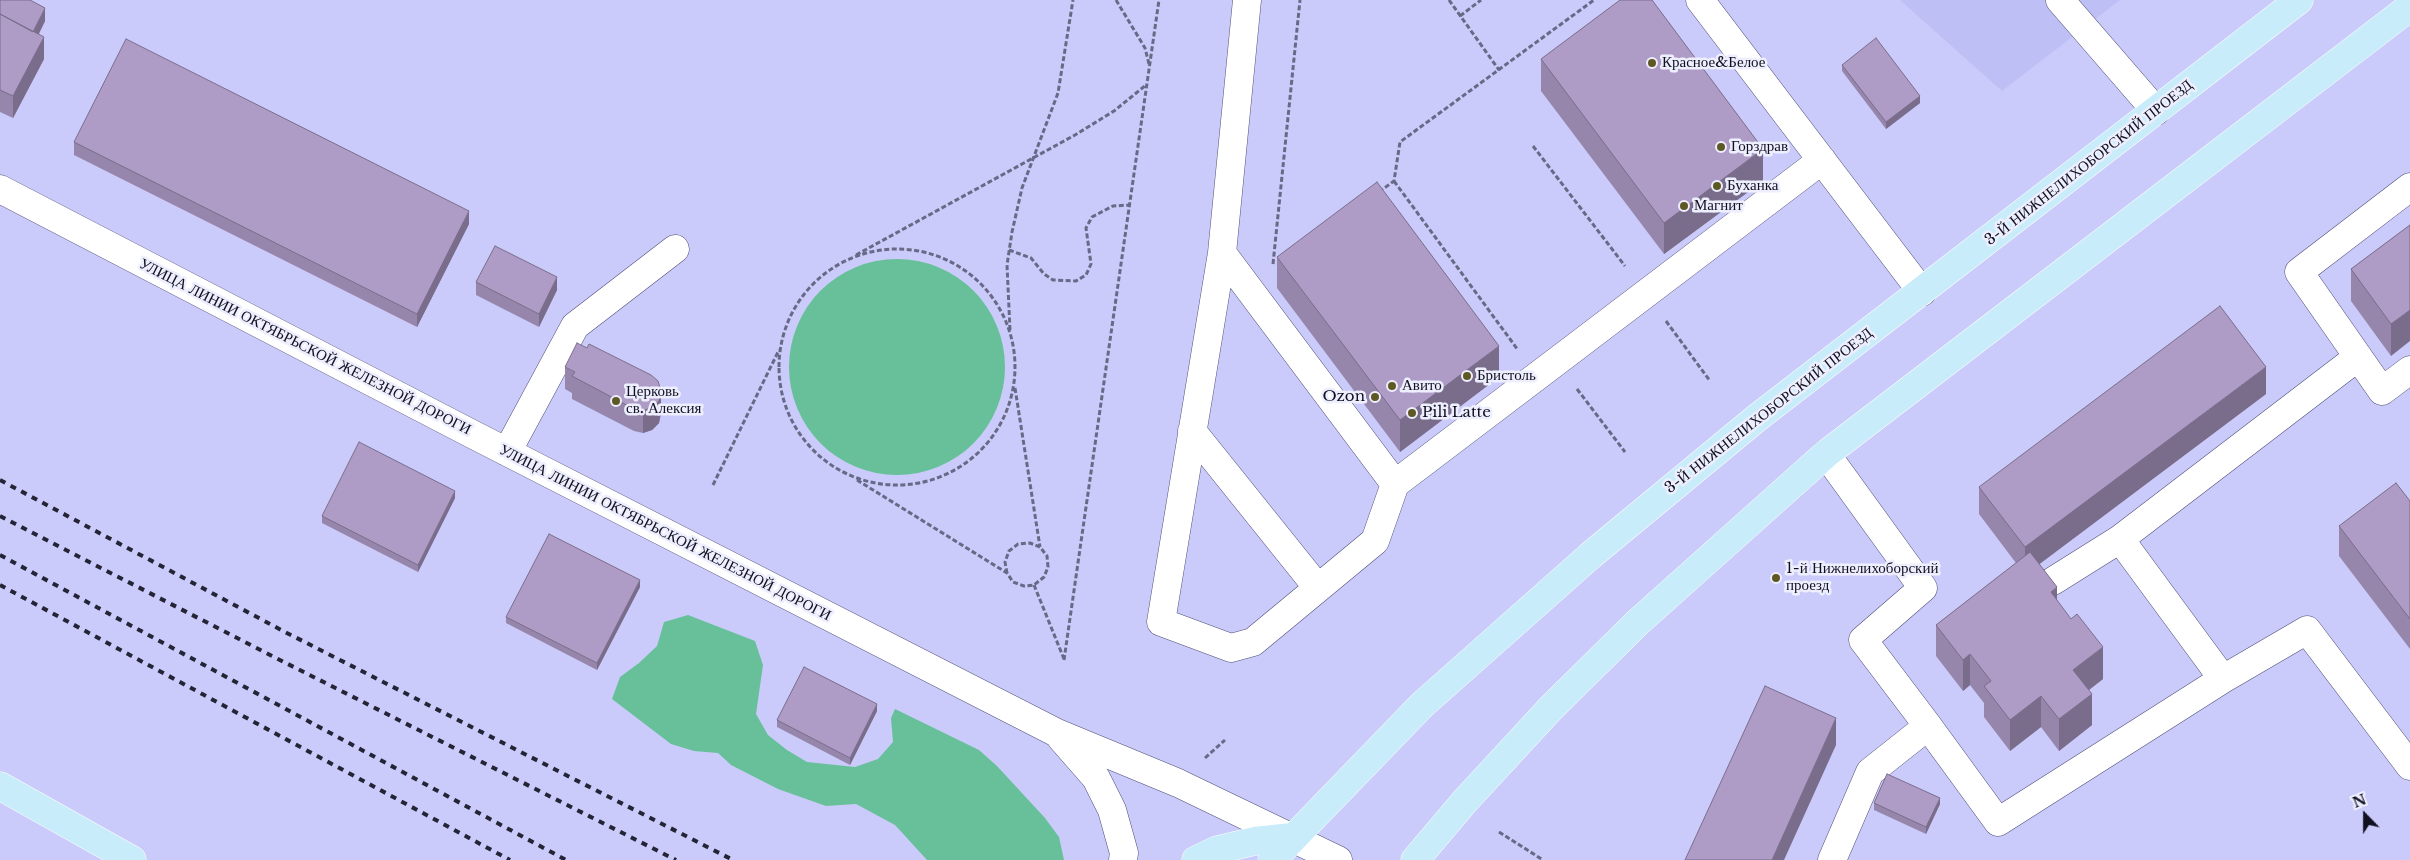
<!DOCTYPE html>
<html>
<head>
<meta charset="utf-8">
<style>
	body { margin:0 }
	#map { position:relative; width:2410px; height:860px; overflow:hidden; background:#cacbfa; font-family:"Libre Baskerville",serif }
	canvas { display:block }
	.north { position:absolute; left:2340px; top:790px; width:50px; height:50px; -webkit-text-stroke:4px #eeeffe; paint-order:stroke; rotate:338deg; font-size:14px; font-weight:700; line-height:20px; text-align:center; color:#111020 }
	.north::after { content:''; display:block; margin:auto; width:18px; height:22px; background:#111020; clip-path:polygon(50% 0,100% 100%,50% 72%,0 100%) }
</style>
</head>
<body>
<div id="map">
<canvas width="2410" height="860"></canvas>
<div class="north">N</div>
</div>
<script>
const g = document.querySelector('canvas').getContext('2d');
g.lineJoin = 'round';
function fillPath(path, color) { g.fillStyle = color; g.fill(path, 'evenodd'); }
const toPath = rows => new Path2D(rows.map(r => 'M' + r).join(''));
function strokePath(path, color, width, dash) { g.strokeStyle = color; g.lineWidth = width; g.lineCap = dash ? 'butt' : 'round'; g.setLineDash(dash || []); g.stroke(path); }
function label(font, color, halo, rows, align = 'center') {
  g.font = font + ' "Libre Baskerville",serif'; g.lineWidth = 5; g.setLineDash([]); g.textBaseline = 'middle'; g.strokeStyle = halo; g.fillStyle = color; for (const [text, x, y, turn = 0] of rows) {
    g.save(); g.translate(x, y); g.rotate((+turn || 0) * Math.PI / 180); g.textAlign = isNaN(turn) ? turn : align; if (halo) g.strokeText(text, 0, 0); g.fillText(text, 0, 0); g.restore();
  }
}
const built = toPath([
	[1900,0,2120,0,2002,91]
]);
const green = toPath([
	'789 367a108 108 0 1 1 216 0a108 108 0 1 1-216 0Z',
	[688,615,755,641,763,665,756,714,768,735,787,750,807,762,855,767,878,759,893,742,891,718,895,709,979,750,997,766,1045,818,1059,837,1064,860,927,860,895,825,856,804,826,806,778,789,731,765,718,753,694,751,671,744,612,699,620,677,639,663,657,646,664,622]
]);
const path = toPath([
	[1116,0,1145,48,1149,64],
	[1449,0,1499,70],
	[1460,16,1481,0],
	[1533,146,1625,266],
	[1394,181,1518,350],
	[1379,192,1394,181,1400,142,1594,0],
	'779 367a118 118 0 1 1 236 0a118 118 0 1 1-236 0Z',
	[1009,250,1031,258,1044,274,1053,280,1076,281,1086,275,1091,264,1086,228,1092,217,1113,206,1130,205],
	[856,255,1075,135,1114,111,1146,85],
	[1273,264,1300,0],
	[1666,321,1710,381],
	[1010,330,1007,265,1012,232,1022,188,1058,93,1073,0],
	[1015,388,1040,547],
	[1577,389,1625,452],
	[857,480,1007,573,1013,582,1024,586,1034,585,1044,577,1048,567,1047,556,1040,547,1030,543,1018,544,1009,551,1005,562,1007,573],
	[713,485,779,350],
	[1034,585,1064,659],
	[1064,660,1159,0],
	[1205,758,1225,740],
	[1499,832,1543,860]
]);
const minor = toPath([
	[1247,0,1222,253,1395,484],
	[1700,0,1922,292],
	[2060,0,2156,111],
	[2410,187,2299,272,2382,391,2410,370],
	[0,189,472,434,1057,733,1178,783,1338,860],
	[1222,253,1161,622,1231,648,1253,642,1375,541,1395,484,1822,160],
	[1192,431,1318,588],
	[507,452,575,326,675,249],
	[1826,454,1923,588,1863,640,1928,726,1870,772,1832,860],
	[2053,581,2120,539],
	[2223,679,2120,539,2358,357],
	[1928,726,1998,822,2223,679,2307,630,2410,766],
	[1061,738,1096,778,1112,810,1124,853,1123,860]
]);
const major = toPath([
	[0,786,132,860],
	[1196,860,1217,850,1255,841,1292,837],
	[1272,860,1422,705,1591,555,1758,417,2299,0],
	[1415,860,1465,801,1550,709,1637,623,1826,454,2410,7]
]);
const rail = toPath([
	[0,480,285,632,733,860],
	[0,516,272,656,676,860],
	[0,555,566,860],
	[0,585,510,860]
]);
const wall = toPath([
	[0,0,45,21,39,34,44,59,13,118,0,112],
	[1541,59,1763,181,1664,254,1541,91],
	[1842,65,1920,103,1886,129,1842,71],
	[74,142,469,224,417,327,74,155],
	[2410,225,2391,356,2351,301,2351,269],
	[1277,257,1499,377,1400,452,1277,288],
	[476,282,557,290,539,327,476,295],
	[565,367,661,413,659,423,652,430,643,433,634,431,572,399,572,393,565,389],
	[2266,394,2039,564,2057,601,2103,679,2089,690,2092,725,2059,751,2041,727,2010,751,1984,717,1984,703,1970,685,1963,691,1936,656,1936,625,2016,563,1979,514,1979,487],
	[455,498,418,572,322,523,322,516],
	[2410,501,2410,649,2339,556,2339,526],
	[640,587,597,670,506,623,506,617],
	[877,711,850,765,777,727,777,720],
	[1874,803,1940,804,1926,834,1874,810]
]);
const shadedWall = toPath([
	[45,8,45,21,32,47,32,34],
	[44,37,44,59,13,118,13,96],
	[1920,96,1920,103,1886,129,1886,122],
	[1763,149,1763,181,1664,254,1664,223],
	[469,211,469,224,417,327,417,314],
	[557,277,557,290,539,327,539,314],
	[2410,310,2410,341,2391,356,2391,324],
	[1499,346,1499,377,1400,452,1400,420],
	[2266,367,2266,394,2025,575,2025,547],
	[661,391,661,413,659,423,652,430,643,433,643,411],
	[455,491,455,498,418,572,418,565],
	[640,580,640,587,597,670,597,663],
	[2057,587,2057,619,2051,592],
	[2103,647,2103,679,2073,702,2073,670],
	[1970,654,1970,685,1963,691,1963,660],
	[2092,694,2092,725,2059,751,2059,719],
	[2041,696,2041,727,2010,751,2010,720],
	[877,704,877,711,850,765,850,758],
	[1836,718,1836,745,1784,860,1772,860],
	[1940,798,1940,804,1926,834,1926,827]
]);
const building = toPath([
	[0,0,30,0,45,8,33,32,0,14,0,0],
	[1620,0,1652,0,1763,149,1664,223,1541,59,1620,0],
	[0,14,44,37,13,96,0,90,0,14],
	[1876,38,1920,96,1886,122,1842,65,1876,38],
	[126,39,469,211,417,314,74,142,126,39],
	[1377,182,1499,346,1400,420,1277,257,1377,182],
	[2410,225,2410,310,2391,324,2351,269,2410,225],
	[495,246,557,277,539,314,476,282,495,246],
	[2220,306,2266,367,2025,547,1979,487,2220,306],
	[577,343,587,348,589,344,651,375,658,381,661,391,659,401,652,407,643,411,634,409,572,376,575,372,565,367,577,343],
	[359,442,455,491,418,565,322,516,359,442],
	[2396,483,2410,501,2410,619,2339,526,2396,483],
	[549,534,640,580,597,663,506,617,549,534],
	[2030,552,2057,587,2051,592,2071,619,2077,614,2103,647,2073,670,2092,694,2059,719,2041,696,2010,720,1984,686,1991,681,1970,654,1963,660,1936,625,2030,552],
	[804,667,877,704,850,758,777,720,804,667],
	[1765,686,1836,718,1772,860,1685,860,1765,686],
	[1887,774,1940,798,1926,827,1874,803,1887,774]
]);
const markers = [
	[1652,63,5,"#5d5824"],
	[1721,147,5,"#5d5824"],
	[1717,186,5,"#5d5824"],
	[1684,206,5,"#5d5824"],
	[1467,376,5,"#5d5824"],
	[1392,386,5,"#5d5824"],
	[1375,397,5,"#5d5824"],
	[616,401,5,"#5d5824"],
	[1412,413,5,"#5d5824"],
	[1776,578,5,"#5d5824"]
];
const poiNames = [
	["Красное&Белое",1662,63],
	["Горздрав",1731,147],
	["Буханка",1727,186],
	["Магнит",1694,206],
	["Бристоль",1477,376],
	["Авито",1402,386],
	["Церковь",626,392],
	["св. Алексия",626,409],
	["Ozon",1365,397,"right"],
	["Pili Latte",1422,413],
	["1-й Нижнелихоборский",1786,569],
	["проезд",1786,586]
];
const streetNames = [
	["3-Й НИЖНЕЛИХОБОРСКИЙ ПРОЕЗД",2089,163,-38],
	["УЛИЦА ЛИНИИ ОКТЯБРЬСКОЙ ЖЕЛЕЗНОЙ ДОРОГИ",305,347,27],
	["3-Й НИЖНЕЛИХОБОРСКИЙ ПРОЕЗД",1769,411,-38],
	["УЛИЦА ЛИНИИ ОКТЯБРЬСКОЙ ЖЕЛЕЗНОЙ ДОРОГИ",665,533,27]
];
fillPath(built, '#bebff5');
fillPath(green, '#68c09a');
strokePath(minor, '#504f78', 29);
strokePath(major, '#fff', 29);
strokePath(path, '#696987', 3, [5, 2.5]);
strokePath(minor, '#fff', 28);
strokePath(major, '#c8ecfa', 28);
strokePath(rail, '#252437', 4, [6, 6]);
fillPath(wall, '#9686ab');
fillPath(shadedWall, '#7a6d8b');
fillPath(building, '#ae9cc7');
strokePath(building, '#7a6d8b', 1);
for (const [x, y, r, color] of markers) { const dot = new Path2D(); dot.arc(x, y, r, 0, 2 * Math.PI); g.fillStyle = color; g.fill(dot); strokePath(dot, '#eeeffe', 2); }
label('15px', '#111020', '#eeeffe', poiNames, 'left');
label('15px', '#111020', '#eeeffe', streetNames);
</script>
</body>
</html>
